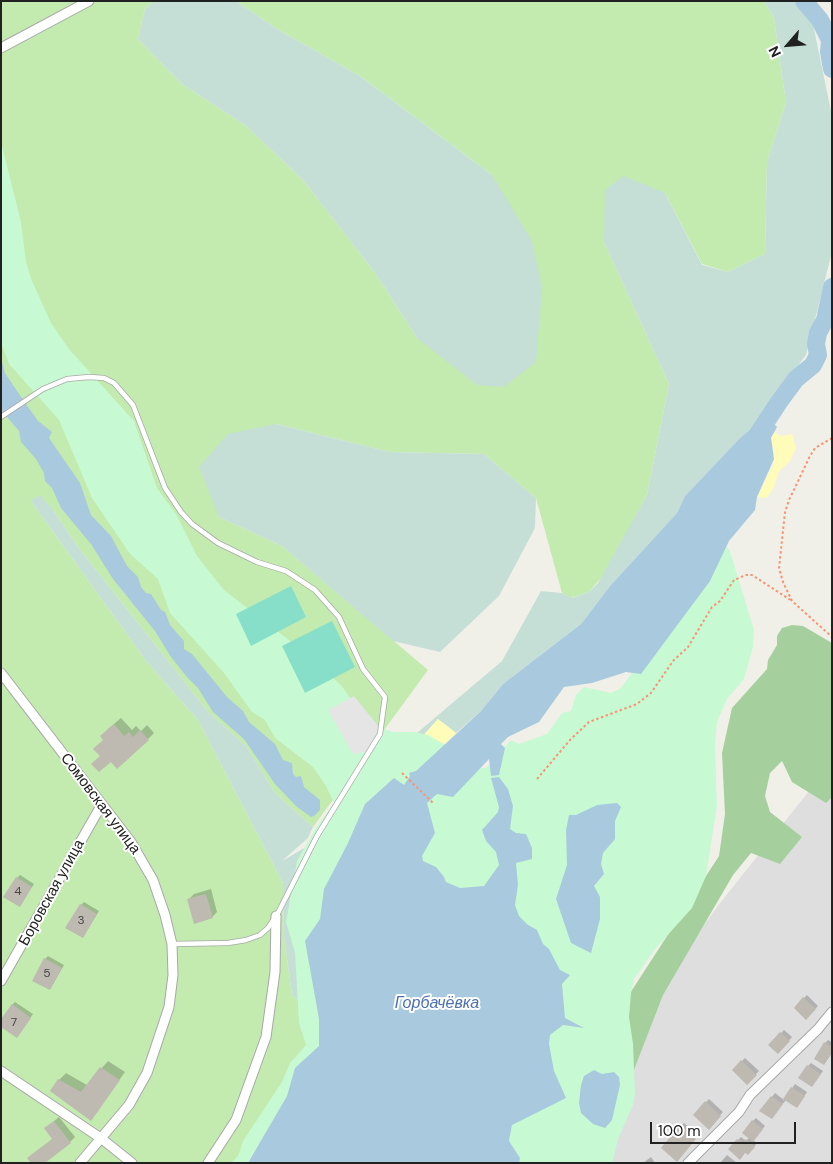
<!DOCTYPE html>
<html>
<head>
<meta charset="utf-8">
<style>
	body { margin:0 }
	#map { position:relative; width:833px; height:1164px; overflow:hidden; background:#f1f0e8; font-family:"DM Sans",sans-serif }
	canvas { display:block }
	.frame { position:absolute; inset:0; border:2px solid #212121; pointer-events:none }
	.north { position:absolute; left:763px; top:20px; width:50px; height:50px; -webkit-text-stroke:4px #fff; paint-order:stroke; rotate:243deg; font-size:14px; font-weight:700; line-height:20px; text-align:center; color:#212121 }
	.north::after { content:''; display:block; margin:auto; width:18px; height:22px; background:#212121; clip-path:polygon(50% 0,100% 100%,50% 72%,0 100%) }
	.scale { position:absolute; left:650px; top:1122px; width:146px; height:22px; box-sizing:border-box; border:2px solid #212121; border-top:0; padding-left:6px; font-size:15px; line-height:18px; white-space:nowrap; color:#212121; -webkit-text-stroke:4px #fff; paint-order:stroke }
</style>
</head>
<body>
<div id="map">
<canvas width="833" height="1164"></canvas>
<div class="frame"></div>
<div class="north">N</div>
<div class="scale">100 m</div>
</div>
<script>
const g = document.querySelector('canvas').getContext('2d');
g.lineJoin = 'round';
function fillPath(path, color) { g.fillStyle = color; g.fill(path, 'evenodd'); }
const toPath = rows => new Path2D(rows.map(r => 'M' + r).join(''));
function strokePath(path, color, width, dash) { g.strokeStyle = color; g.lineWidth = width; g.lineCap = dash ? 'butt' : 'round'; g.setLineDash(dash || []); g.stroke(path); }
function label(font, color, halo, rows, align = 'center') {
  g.font = font + ' "DM Sans",sans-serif'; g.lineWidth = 4; g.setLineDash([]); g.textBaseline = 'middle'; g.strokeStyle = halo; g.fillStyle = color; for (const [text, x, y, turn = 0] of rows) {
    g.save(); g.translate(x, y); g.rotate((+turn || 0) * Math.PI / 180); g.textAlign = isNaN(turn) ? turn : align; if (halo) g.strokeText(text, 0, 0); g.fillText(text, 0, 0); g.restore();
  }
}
const residential = toPath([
	[832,762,832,1163,606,1163,654,994,717,907]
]);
const grass = toPath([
	[2,1,154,1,145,9,138,39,182,84,245,125,303,180,376,274,417,338,492,175,360,76,277,29,236,1,764,1,774,18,786,103,767,162,765,254,728,272,702,264,665,193,604,242,669,384,647,495,607,571,589,592,571,598,562,593,536,498,484,454,390,452,276,424,219,517,282,546,428,670,313,827,275,793,246,746,209,713,78,547,53,510,31,501,147,662,198,720,283,883,284,937,292,995,319,1019,248,1163,1,1163]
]);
const forest = toPath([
	[792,625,803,626,832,643,832,797,826,803,792,782,782,761,770,773,765,796,770,812,802,837,780,864,751,853,733,875,663,995,630,1080,584,1064,719,856,725,814,722,753,732,708,767,669,768,660,777,645,777,636,782,628]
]);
const wetland = toPath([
	[154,1,236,1,277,29,360,76,492,175,532,241,542,288,536,362,504,387,477,385,417,338,376,274,303,180,245,125,182,84,138,39,145,9],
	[764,1,796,1,813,24,832,116,832,252,806,355,752,428,740,438,685,496,677,513,610,586,581,624,503,684,481,711,456,733,438,719,420,739,398,749,502,661,541,591,562,593,572,598,589,592,598,583,647,495,669,384,604,242,605,190,623,176,665,193,702,265,728,272,765,254,767,162,786,103,774,18],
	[276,424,390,452,484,454,536,498,535,528,499,596,440,652,393,641,282,546,219,517,199,467,228,434],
	[40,495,53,510,78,547,209,713,246,746,275,793,313,827,308,838,282,861,330,833,319,1019,292,995,284,937,283,883,198,720,147,662,31,501]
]);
const sand = toPath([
	[774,432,781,436,792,434,796,448,790,461,779,471,774,487,767,498,757,497,773,465,774,453,771,438],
	[438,719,456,733,434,755,420,739]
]);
const park = toPath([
	[1,142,21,222,26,262,32,281,51,323,69,349,134,421,157,488,176,514,197,556,224,590,307,654,342,686,365,720,392,732,414,732,428,735,453,749,476,768,486,768,511,740,519,744,547,734,562,713,571,711,576,695,584,687,611,693,621,688,631,674,635,663,723,541,730,551,754,630,753,647,744,679,727,699,717,722,715,746,717,806,706,876,692,908,656,948,634,979,631,993,629,1017,633,1044,635,1094,633,1105,618,1139,612,1163,231,1163,238,1156,243,1141,282,1082,290,1063,306,1045,299,1023,295,952,286,922,297,861,315,829,334,803,326,786,313,767,275,738,265,720,252,712,224,673,170,613,158,579,130,554,92,498,59,420,9,364,1,342]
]);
const pitch = toPath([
	[291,586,306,617,251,646,236,614],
	[332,621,355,667,305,693,282,646]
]);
const parking = toPath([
	[354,696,379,727,369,751,353,754,328,710]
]);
const water = toPath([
	[1,358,5,373,17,391,38,421,52,432,49,438,80,483,91,515,111,536,127,566,138,577,141,587,146,593,151,594,161,610,165,612,170,625,184,641,184,649,192,654,227,697,243,711,249,722,275,744,283,760,292,763,293,774,296,777,301,776,304,787,320,800,320,810,314,816,311,817,297,807,275,784,244,739,213,712,198,688,187,677,171,657,155,631,113,579,91,544,61,508,52,488,45,481,44,473,36,459,21,442,19,431,1,410],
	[764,413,777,427,771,438,774,459,757,497,755,510,729,541,710,581,641,674,626,672,592,683,564,687,539,722,508,737,501,744,505,748,499,775,491,776,489,759,453,797,437,794,427,803,435,833,422,856,423,861,436,867,444,877,446,882,460,888,484,886,499,865,496,852,486,841,482,830,498,812,499,807,491,778,499,777,508,789,513,806,510,829,516,833,526,834,532,848,532,859,516,863,518,885,515,905,519,916,528,925,537,930,543,944,549,949,560,970,570,975,562,984,565,1018,584,1028,563,1025,550,1035,549,1044,554,1071,566,1098,512,1125,509,1141,520,1158,519,1163,248,1163,287,1096,295,1068,319,1046,319,1019,305,941,320,919,324,889,348,843,365,804,394,778,404,785,410,776,409,773,416,771,481,711,503,684,581,624,610,586,677,513,685,496,740,438,752,428],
	[617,803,621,807,615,821,615,839,603,853,601,864,604,874,594,886,600,897,600,919,591,953,571,943,556,899,567,865,566,830,569,815,576,815,597,805],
	[594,1070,602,1074,614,1072,619,1077,620,1085,612,1120,605,1128,593,1124,581,1113,579,1103,581,1085,584,1076]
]);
const shadow = toPath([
	[121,718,132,730,136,726,141,731,147,725,154,733,148,739,111,760,101,756,105,739,108,729],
	[20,875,34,884,22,902,17,878],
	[211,889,217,912,212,917,189,899,194,894],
	[84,902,99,911,83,937,81,905],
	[48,956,64,965,50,989,45,959],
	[807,995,818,1006,806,1018,795,1007],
	[15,1002,33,1014,17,1037,12,1005],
	[784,1030,792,1037,778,1053,770,1045],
	[828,1040,832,1042,832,1053,824,1064,825,1043],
	[745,1058,759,1071,747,1083,733,1070],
	[108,1061,125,1072,91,1119,59,1080,66,1073,87,1085],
	[811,1063,823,1071,815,1082,808,1066],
	[795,1084,807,1092,799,1104,786,1100,774,1114,761,1111,775,1093,784,1100],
	[709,1099,723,1112,709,1128,694,1115],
	[59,1117,75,1137,70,1142,54,1138,46,1128],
	[756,1118,765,1126,753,1140,757,1143,751,1151,738,1140,741,1137,746,1141,749,1138,753,1121],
	[684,1123,698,1135,676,1160,662,1148],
	[727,1155,737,1163,720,1163],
	[651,1157,655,1163,643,1163]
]);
const river = toPath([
	[804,1,820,20,830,40,829,52,832,69],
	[756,437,779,402,796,379,813,365,818,355,816,344,818,333,825,320,832,287]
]);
const building = toPath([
	[114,724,124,736,129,732,133,737,140,730,149,740,117,769,111,762,99,772,91,764,100,756,93,749,103,740,100,736],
	[16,877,32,887,20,907,3,897],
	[206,894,213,918,194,924,187,899],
	[80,904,97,914,83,938,65,928],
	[44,958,62,968,50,990,32,981],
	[803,997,816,1009,806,1020,794,1008],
	[12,1004,31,1018,17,1038,1,1027,1,1019],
	[780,1032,790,1041,778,1054,768,1045],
	[824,1042,832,1047,832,1053,824,1065,814,1059],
	[741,1060,757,1075,747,1085,732,1070],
	[807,1065,821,1074,812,1087,798,1078],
	[100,1067,120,1080,91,1121,50,1091,58,1079,81,1092],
	[791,1087,805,1096,797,1108,783,1099],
	[771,1096,783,1104,772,1119,759,1111],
	[705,1101,721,1116,709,1130,693,1115],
	[752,1120,763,1129,753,1142,742,1133],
	[54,1121,71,1143,45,1163,31,1163,27,1158,52,1139,44,1128],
	[680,1125,696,1139,677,1162,661,1148],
	[737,1139,742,1143,746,1139,755,1147,748,1155,745,1153,740,1160,728,1149]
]);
const path = toPath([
	[832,438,815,448,810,456,789,500,785,512,779,568,783,582,792,601,832,637],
	[402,773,433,803],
	[537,779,570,740,589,722,637,704,651,693,673,661,688,647,712,607,720,601,734,580,746,575,752,575,792,601]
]);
const service = toPath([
	[1,417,43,389,67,379,89,377,104,378,114,383,133,405,165,488,181,512,192,524,218,543,257,562,286,571,315,590,339,617,363,669,385,697,380,734,317,836,278,913,268,928,260,935,246,940,228,943,172,944]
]);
const minor = toPath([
	[1,48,89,1],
	[1,673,131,842,153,880,165,915,172,944,173,975,169,1007,147,1073,129,1105,80,1163],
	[1,981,102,804],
	[1,1071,102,1139,132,1163],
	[208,1163,236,1120,266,1037,275,972,276,916],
	[688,1163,739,1112,750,1095,818,1029,832,1012]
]);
const numberNames = [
	["4",18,892],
	["3",81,921],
	["5",47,974],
	["7",14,1023]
];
const streetNames = [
	["Сомовская улица",100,804,53],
	["Боровская улица",52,893,-61]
];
const waterNames = [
	["Горбачёвка",437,1004]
];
fillPath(residential, '#dfdede');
fillPath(grass, '#c3eaaf');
fillPath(forest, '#a5d09d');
fillPath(wetland, '#c5dfd7');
fillPath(sand, '#fffbb9');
fillPath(park, '#c7fad2');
fillPath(pitch, '#87dfca');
fillPath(parking, '#e5e5e5');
fillPath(water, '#a9cade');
fillPath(shadow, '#0003');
strokePath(river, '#a9cade', 18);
fillPath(building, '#beb9b1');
strokePath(service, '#a8a8a8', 6);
strokePath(minor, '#a8a8a8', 11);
strokePath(path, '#f99371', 2, [2.5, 2.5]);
strokePath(service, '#fff', 4.5);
strokePath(minor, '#fff', 9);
label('12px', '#484745', null, numberNames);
label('15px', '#212121', '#fff', streetNames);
label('italic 16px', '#4d70b2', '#fff', waterNames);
</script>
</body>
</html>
